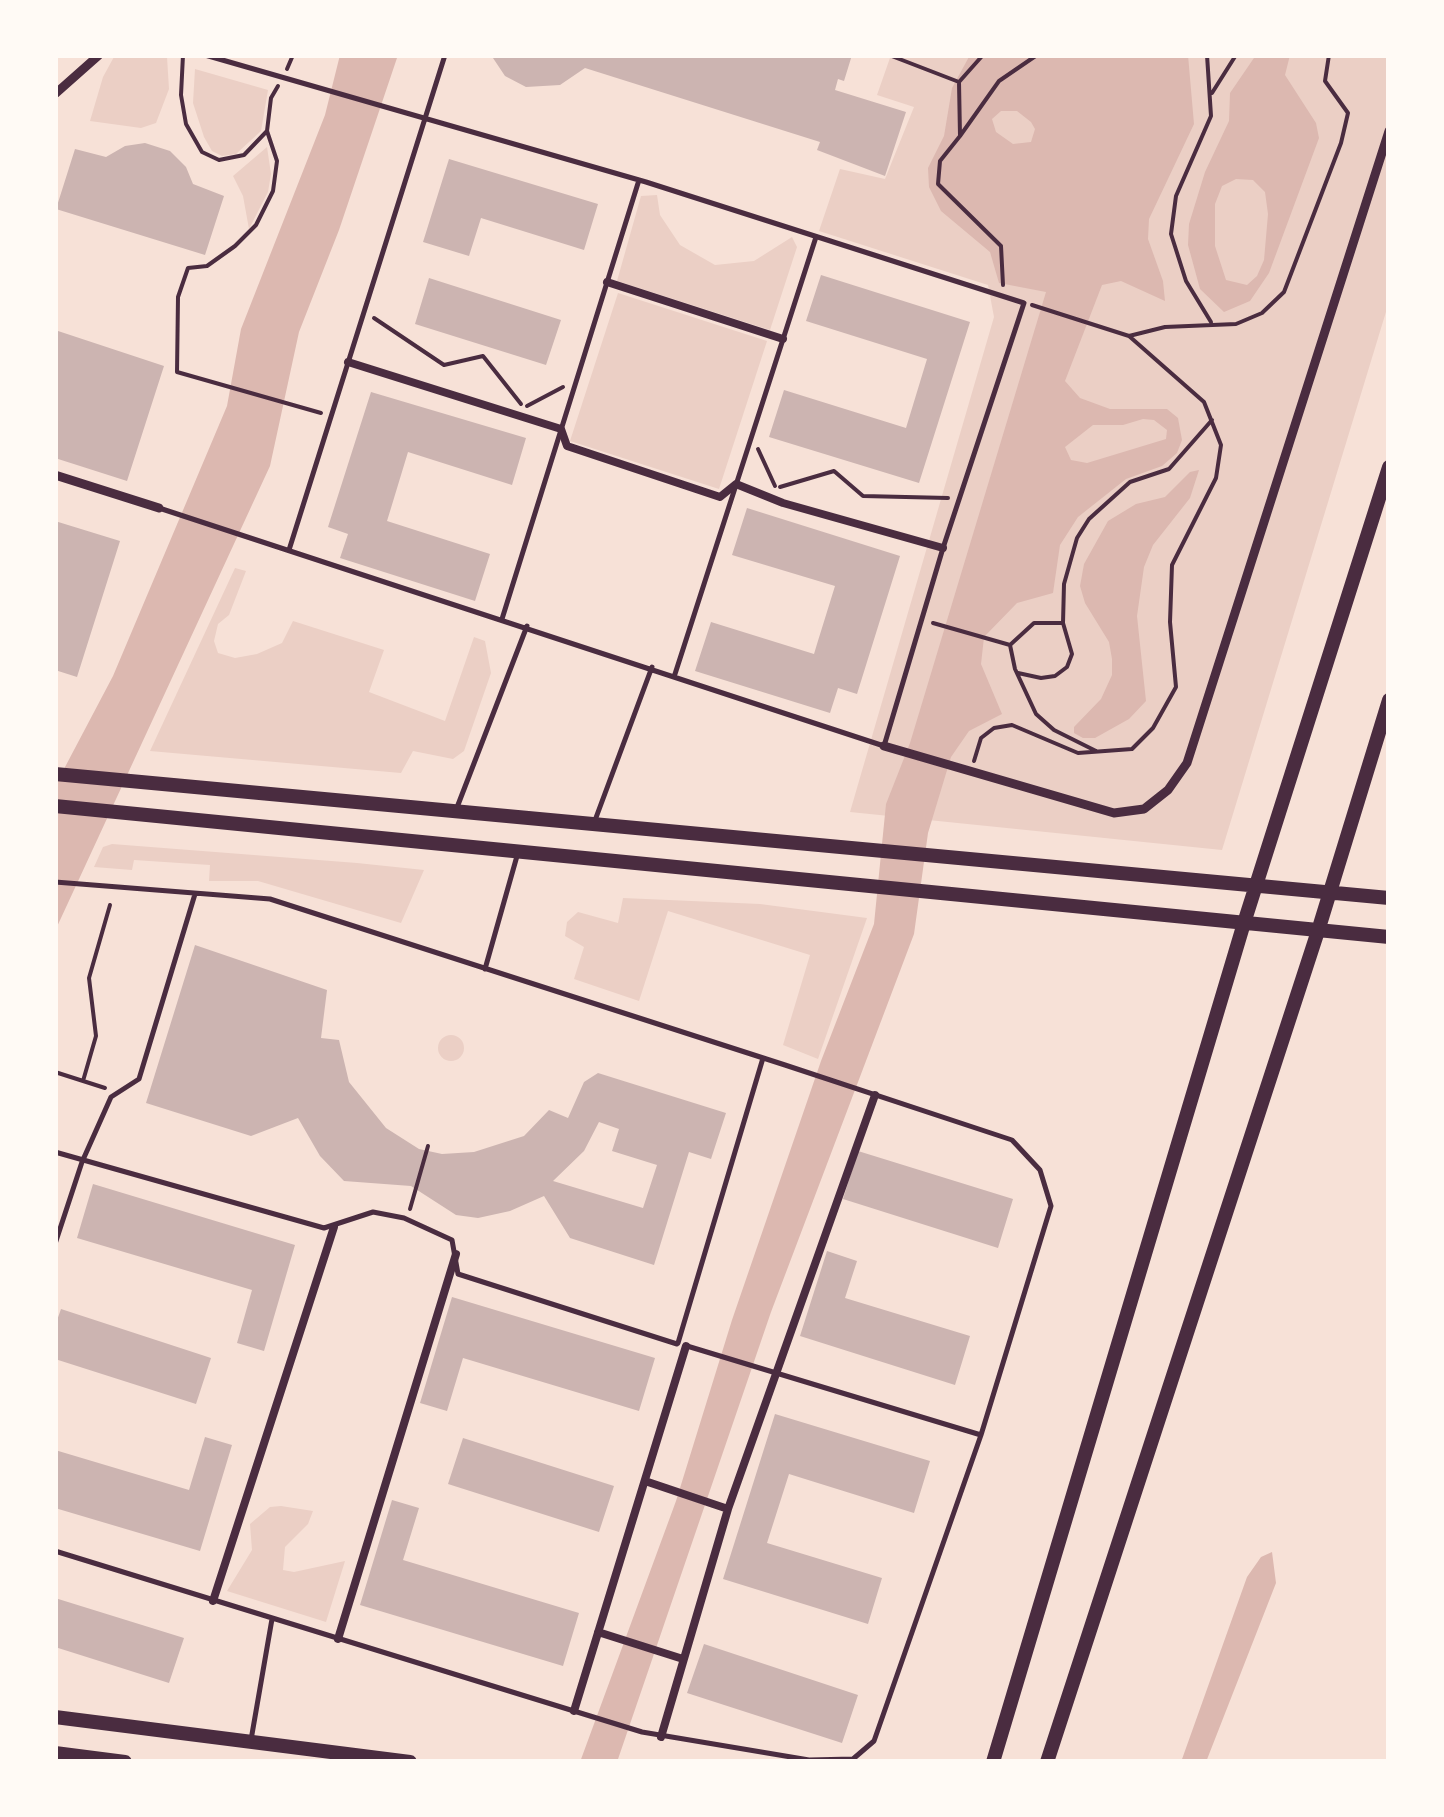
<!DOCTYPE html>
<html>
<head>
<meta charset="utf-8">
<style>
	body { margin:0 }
	#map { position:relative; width:1444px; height:1817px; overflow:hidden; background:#f7e1d7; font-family:Roboto,sans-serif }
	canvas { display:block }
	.frame { position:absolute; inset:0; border:58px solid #fffaf5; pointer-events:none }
</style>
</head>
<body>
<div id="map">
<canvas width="1444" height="1817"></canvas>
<div class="frame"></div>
</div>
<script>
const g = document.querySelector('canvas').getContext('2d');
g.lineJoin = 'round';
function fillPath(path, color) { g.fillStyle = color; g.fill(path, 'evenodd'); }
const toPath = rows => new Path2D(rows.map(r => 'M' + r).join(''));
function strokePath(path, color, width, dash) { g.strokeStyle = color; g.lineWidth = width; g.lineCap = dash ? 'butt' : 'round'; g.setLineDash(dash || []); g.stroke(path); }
const green = toPath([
	[115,55,167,57,169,89,156,123,141,128,90,121,103,77],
	[891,55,1389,55,1389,302,1222,850,850,812,994,317,988,285,819,231,840,169,885,179,914,107,877,95],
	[195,69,268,90,261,131,236,154,222,156,212,151,204,137,193,103],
	[267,147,271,174,268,192,249,229,243,196,233,176],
	[657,195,660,215,680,245,715,265,754,261,792,237,797,247,770,330,617,281,641,196],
	[618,293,767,341,719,489,570,441],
	[235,568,246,571,229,615,218,624,214,641,218,653,235,658,257,654,282,643,293,621,384,650,369,692,445,721,474,637,485,641,491,673,464,751,453,759,413,751,401,773,150,751],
	[112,844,357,863,424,870,401,923,258,881,209,881,210,865,134,860,132,870,94,867,103,847],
	[623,898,760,904,867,918,818,1059,783,1045,810,955,668,911,639,1001,574,979,584,947,565,936,567,922,578,912,618,923],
	'438 1048a13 13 0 1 1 26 0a13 13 0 1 1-26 0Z',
	[281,1506,313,1511,308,1524,285,1547,283,1570,294,1572,345,1561,326,1622,227,1591,252,1550,250,1524,270,1507]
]);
const water = toPath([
	[340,55,398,55,339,230,299,332,270,466,55,931,55,786,113,676,227,406,241,329,325,115],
	[970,55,1188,55,1194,124,1149,219,1148,239,1163,281,1165,301,1121,281,1102,285,1065,381,1080,398,1110,409,1167,409,1178,418,1182,440,1177,453,1162,466,1126,479,1078,517,1060,545,1053,593,1017,603,984,637,981,664,1002,714,969,731,951,757,928,833,914,934,771,1312,617,1762,580,1762,676,1501,732,1320,821,1061,874,924,886,804,910,743,1046,292,999,283,990,252,941,211,929,187,928,168,944,136,952,88],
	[1001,111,1017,111,1031,122,1035,129,1031,142,1013,144,996,132,992,119],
	[1143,419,1154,420,1167,430,1166,439,1087,463,1071,460,1065,447,1093,425,1123,425],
	[1256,55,1290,55,1285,75,1316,123,1319,138,1269,273,1250,301,1224,312,1200,289,1188,245,1189,224,1205,172,1229,121,1230,93],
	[1236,179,1253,180,1265,192,1268,214,1264,260,1257,276,1247,285,1226,280,1215,246,1215,204,1222,186],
	[1199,470,1190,498,1153,545,1144,567,1137,616,1146,701,1129,719,1095,738,1083,738,1074,733,1074,727,1101,699,1112,675,1112,659,1109,642,1085,603,1080,586,1084,564,1108,521,1136,504,1165,497,1190,472],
	[1272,1552,1276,1583,1206,1762,1181,1762,1247,1577,1261,1557]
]);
const building = toPath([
	[491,55,852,55,844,81,838,79,835,90,906,112,885,176,817,150,820,142,585,68,560,85,526,87,505,76],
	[145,143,170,151,186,167,193,184,224,196,205,255,56,209,75,149,106,157,125,146],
	[449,159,598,204,584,250,481,218,469,256,423,242],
	[821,275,970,322,919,483,769,437,784,390,906,428,927,359,806,321],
	[429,278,561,320,546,365,415,324],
	[55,330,164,366,127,481,55,458],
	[371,392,526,438,512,485,408,452,391,508,387,521,490,554,475,601,340,558,348,534,328,527],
	[747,508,900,556,857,694,838,688,830,713,695,671,711,622,814,654,817,644,835,586,732,555],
	[55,521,120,541,77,677,55,670],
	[195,945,327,990,321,1038,339,1040,349,1082,386,1128,419,1149,442,1154,474,1152,524,1136,549,1110,568,1118,584,1082,598,1073,726,1113,711,1159,689,1152,654,1265,570,1238,544,1196,510,1211,478,1218,456,1215,411,1186,344,1181,320,1156,298,1118,251,1136,146,1103],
	[599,1122,619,1129,612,1151,657,1165,643,1208,553,1181,584,1151],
	[858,1151,1013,1199,998,1248,843,1199],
	[93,1184,295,1245,264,1351,237,1343,252,1290,77,1238],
	[827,1251,857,1261,845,1298,970,1336,955,1385,800,1336],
	[452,1297,655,1358,639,1411,463,1358,447,1411,420,1403],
	[61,1309,211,1358,196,1404,55,1359,55,1326],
	[775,1414,930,1461,914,1513,789,1474,767,1543,882,1578,868,1624,723,1579],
	[205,1437,232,1445,200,1551,55,1508,55,1450,189,1490],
	[463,1438,614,1486,599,1532,448,1484],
	[392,1500,419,1508,403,1560,579,1613,563,1666,360,1605],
	[55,1598,184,1638,169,1683,55,1647],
	[704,1644,858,1695,842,1743,687,1693]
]);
const path = toPath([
	[183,55,181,95,186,124,202,152,219,160,244,155,267,131],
	[889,55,959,82],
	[983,55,959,82,960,136,940,161,938,184,1001,246,1003,285],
	[1207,55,1211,116,1176,196,1171,234,1186,281,1211,322],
	[287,69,293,55],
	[278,86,271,98,267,131,277,161,273,191,256,225,235,246,207,266,188,268,178,297,177,372,321,413],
	[1212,93,1236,55],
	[960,136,999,81,1037,55],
	[1032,305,1129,336,1165,327,1236,324,1262,313,1284,292,1341,143,1348,113,1325,81,1329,55],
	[374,318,444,365,483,356,521,404],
	[527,406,563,387],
	[758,449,775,486],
	[780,487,834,471,863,496,948,498],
	[933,623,1010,645],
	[1010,645,1015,669,1036,714,1054,730,1096,751],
	[1010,645,1034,623,1061,623],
	[1018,673,1041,678,1055,676,1067,667,1072,654,1063,623,1064,584,1077,538,1089,519,1130,482,1169,469,1212,420],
	[974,761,981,738,994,728,1012,725,1078,753,1132,749,1153,728,1176,687,1170,622,1172,565,1216,478,1221,445,1204,402,1129,336],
	[55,1072,105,1088],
	[83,1081,96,1036,89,978,110,905],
	[410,1209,428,1146]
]);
const service = toPath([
	[159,508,884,746,943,548,1024,303,646,182,205,55],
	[289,550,445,55],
	[502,619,639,180],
	[675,674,816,237],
	[456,810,527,626],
	[594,823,652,667],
	[55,882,270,899,785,1065,1012,1140,1040,1170,1051,1206,981,1435,874,1741,853,1759,809,1760,642,1732,55,1551],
	[485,969,517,856],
	[55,1152,324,1228,373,1212,404,1218,452,1240,458,1274,677,1344],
	[55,1244,82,1162,111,1097,139,1079,195,894],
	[678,1343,763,1058],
	[687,1346,981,1435],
	[251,1740,272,1619]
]);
const pedestrian = toPath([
	[607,282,783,339],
	[348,362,561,429,567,446,720,497,736,484,783,503,943,548],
	[645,1481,728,1509],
	[213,1601,334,1227],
	[598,1632,683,1659],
	[338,1639,456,1254],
	[574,1711,686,1346],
	[661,1737,728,1509,875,1095]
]);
const minor = toPath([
	[55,94,99,55],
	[55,475,159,508],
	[884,746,1114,813,1144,809,1168,790,1187,763,1389,131]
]);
const secondary = toPath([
	[55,774,1389,898],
	[55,806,1389,937],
	[55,1717,410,1762],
	[55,1753,125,1762],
	[993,1762,1244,923,1389,467],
	[1047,1762,1318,931,1389,700]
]);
fillPath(green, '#ebcfc5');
fillPath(water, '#dcb8b0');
fillPath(building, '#ccb4b1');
strokePath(path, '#4a2c40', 4);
strokePath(service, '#4a2c40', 5);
strokePath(pedestrian, '#4a2c40', 8);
strokePath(minor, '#4a2c40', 9);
strokePath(secondary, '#4a2c40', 14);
</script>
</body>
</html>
